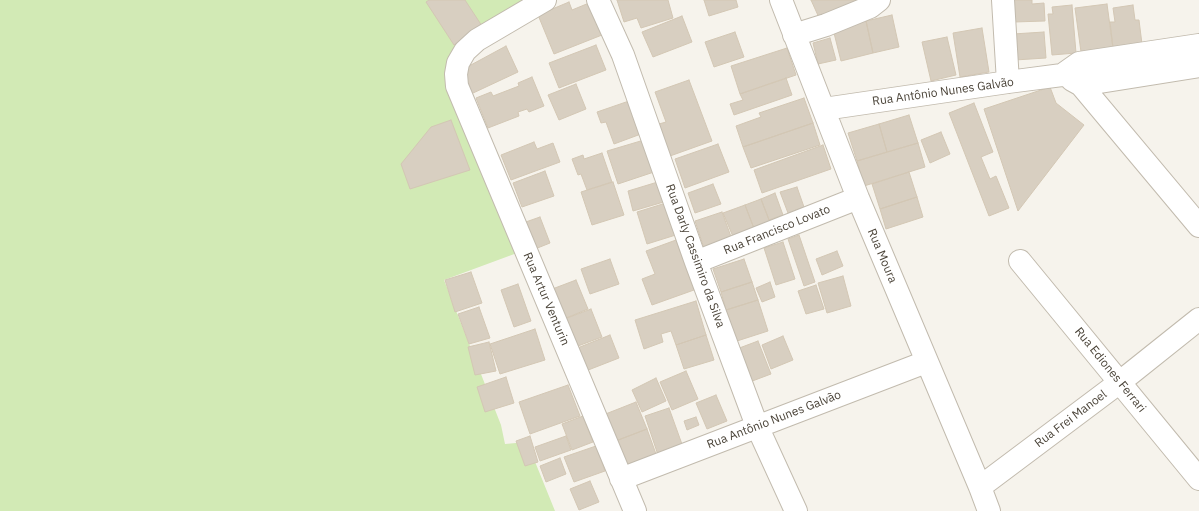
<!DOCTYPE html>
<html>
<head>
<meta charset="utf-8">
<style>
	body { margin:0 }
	canvas { display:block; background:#f6f3ec }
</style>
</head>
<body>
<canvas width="1199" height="511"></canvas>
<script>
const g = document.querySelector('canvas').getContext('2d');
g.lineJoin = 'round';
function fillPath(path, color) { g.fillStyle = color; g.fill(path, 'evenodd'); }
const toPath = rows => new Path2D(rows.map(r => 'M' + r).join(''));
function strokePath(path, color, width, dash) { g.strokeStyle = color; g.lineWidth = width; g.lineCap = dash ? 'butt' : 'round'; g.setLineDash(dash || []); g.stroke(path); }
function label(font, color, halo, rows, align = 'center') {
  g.font = font + ' "IBM Plex Sans",sans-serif'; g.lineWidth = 4; g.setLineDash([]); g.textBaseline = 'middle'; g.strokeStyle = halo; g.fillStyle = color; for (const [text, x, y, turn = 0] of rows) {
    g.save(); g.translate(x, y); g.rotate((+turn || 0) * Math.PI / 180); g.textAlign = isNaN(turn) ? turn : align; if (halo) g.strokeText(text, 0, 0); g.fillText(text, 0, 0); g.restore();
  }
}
const green = toPath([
	[0,0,522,0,524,3,456,61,517,253,444,280,501,425,505,444,527,442,555,511,0,511]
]);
const building = toPath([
	[429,0,465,0,482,26,454,45,426,2,429,0],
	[617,0,668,0,673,18,641,28,637,18,624,22,617,0],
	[704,0,736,0,738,7,709,16,704,0],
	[811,0,861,0,821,22,811,0],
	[1009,0,1032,0,1032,4,1044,3,1045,21,1014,22,1009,0],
	[569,2,572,10,589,3,602,35,554,54,538,15,569,2],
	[1107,4,1113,48,1081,52,1075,8,1107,4],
	[1072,5,1076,53,1052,55,1048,14,1053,14,1052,7,1072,5],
	[1133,5,1135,20,1139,20,1142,44,1113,48,1110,22,1115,22,1113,8,1133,5],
	[892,15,899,47,873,53,866,21,892,15],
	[682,16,692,42,653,57,642,32,682,16],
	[866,21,873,53,841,61,833,29,866,21],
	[982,28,989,72,960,77,953,33,982,28],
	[735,32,744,57,714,67,705,42,735,32],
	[1044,32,1046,58,1015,60,1013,34,1044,32],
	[947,37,956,75,931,81,922,42,947,37],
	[830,38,836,60,818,64,813,43,830,38],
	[596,45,606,70,559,88,549,63,596,45],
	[506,46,518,72,471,94,465,78,469,66,506,46],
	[787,48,796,75,740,94,731,66,787,48],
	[532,77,544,106,529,112,527,109,518,112,519,116,488,128,476,98,491,92,493,96,519,86,518,83,532,77],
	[786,78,792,95,734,115,730,104,743,100,740,94,786,78],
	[689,80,712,141,670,156,659,124,666,122,655,92,689,80],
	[576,84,586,109,559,120,548,95,576,84],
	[1050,87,1056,103,1084,125,1018,211,984,109,1050,87],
	[804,98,813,123,743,147,736,126,761,117,759,113,804,98],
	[629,101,641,134,614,144,606,122,601,123,597,112,629,101],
	[974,103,993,152,981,157,990,179,996,176,1009,208,989,216,949,113,974,103],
	[909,115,918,143,887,152,879,124,909,115],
	[451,120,470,170,410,189,401,164,431,127,451,120],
	[813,123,820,145,751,168,743,147,813,123],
	[879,124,887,152,857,161,848,133,879,124],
	[941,132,950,154,930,163,921,140,941,132],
	[644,140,654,172,618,184,607,151,644,140],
	[534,142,537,149,553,143,560,162,511,180,501,155,534,142],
	[918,143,925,167,864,186,857,161,918,143],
	[718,144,729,172,685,188,675,159,718,144],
	[823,145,831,169,762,193,754,170,823,145],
	[602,153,612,182,587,190,581,174,578,175,572,159,583,155,584,159,602,153],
	[545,171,554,196,522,207,513,183,545,171],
	[909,172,917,197,880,209,872,184,909,172],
	[661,181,667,201,633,211,628,191,661,181],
	[613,182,624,215,592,225,581,192,613,182],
	[713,184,721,204,695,213,688,193,713,184],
	[797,187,804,207,788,213,780,192,797,187],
	[775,193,783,215,769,220,761,199,775,193],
	[917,197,923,217,886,229,880,209,917,197],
	[761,199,771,225,755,231,745,205,761,199],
	[669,202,679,234,647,244,637,212,669,202],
	[745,205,755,231,734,239,723,213,745,205],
	[722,212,733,242,705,251,695,221,722,212],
	[540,217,550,243,530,251,520,224,540,217],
	[799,235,815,282,804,286,788,239,799,235],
	[676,240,694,290,652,305,642,279,655,274,646,251,676,240],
	[783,242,795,279,776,285,764,248,783,242],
	[837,251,843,266,822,275,816,259,837,251],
	[610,259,619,284,590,294,581,269,610,259],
	[744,259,752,282,721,292,713,269,744,259],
	[471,272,482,303,455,312,445,280,471,272],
	[843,276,851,306,827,313,818,283,843,276],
	[576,280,588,309,559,321,547,291,576,280],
	[752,282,758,300,726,310,721,292,752,282],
	[770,282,775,297,762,302,756,288,770,282],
	[518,284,531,321,514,327,501,290,518,284],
	[816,285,824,309,806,314,798,291,816,285],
	[758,300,768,331,737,341,726,310,758,300],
	[696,301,706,335,676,345,671,331,661,334,663,342,644,349,635,320,696,301],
	[479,307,490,338,469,344,458,314,479,307],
	[591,309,602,337,570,349,559,321,591,309],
	[535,329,545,360,500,374,490,344,535,329],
	[610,335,619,358,578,374,570,351,610,335],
	[706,335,714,360,684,369,676,345,706,335],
	[783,336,793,360,771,369,762,345,783,336],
	[758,341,771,374,747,383,734,350,758,341],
	[489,342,496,371,475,375,468,347,489,342],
	[686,371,698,399,672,410,660,382,686,371],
	[506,377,514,403,485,412,477,387,506,377],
	[656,378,666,401,642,412,632,390,656,378],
	[568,385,580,416,530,434,519,402,568,385],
	[716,395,727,421,707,429,696,403,716,395],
	[636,402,647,429,613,442,603,415,636,402],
	[669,408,683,447,658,455,645,416,669,408],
	[583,416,593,442,572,450,562,424,583,416],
	[696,417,699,425,687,430,684,421,696,417],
	[647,429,656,454,623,466,613,442,647,429],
	[530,436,538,462,525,466,516,441,530,436],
	[566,436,571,450,540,461,535,447,566,436],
	[596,446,605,471,574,482,564,457,596,446],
	[560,458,566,474,546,482,540,466,560,458],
	[590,481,599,502,579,510,570,489,590,481]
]);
const minor = toPath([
	[545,0,477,40,465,51,458,63,456,74,457,86,635,511],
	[598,0,623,55,696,262,757,426,796,511],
	[781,0,858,198,980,487,989,511],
	[1003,0,1008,82],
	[794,35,826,25,870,7,879,0],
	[1072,80,1081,85,1199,66],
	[1081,85,1199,226],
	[824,109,1008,82,1062,75,1079,63,1199,45],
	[1020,261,1199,479],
	[696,262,858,198],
	[621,479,926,362],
	[980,487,1120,382,1199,319]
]);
const streetNames = [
	["Rua Antônio Nunes Galvão",943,92,-8],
	["Rua Francisco Lovato",777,230,-22],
	["Rua Darly Cassimiro da Silva",695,256,70],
	["Rua Moura",882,256,67],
	["Rua Artur Venturin",546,299,67],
	["Rua Ediones Ferrari",1110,370,51],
	["Rua Frei Manoel",1071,419,-37],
	["Rua Antônio Nunes Galvão",774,420,-21]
];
fillPath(green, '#d2eab5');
fillPath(building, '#d8cfc1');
strokePath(building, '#d3c7b4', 1);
strokePath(minor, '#c2bbae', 24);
strokePath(minor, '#fff', 22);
label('12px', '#4b4439', '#fff', streetNames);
</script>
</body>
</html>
